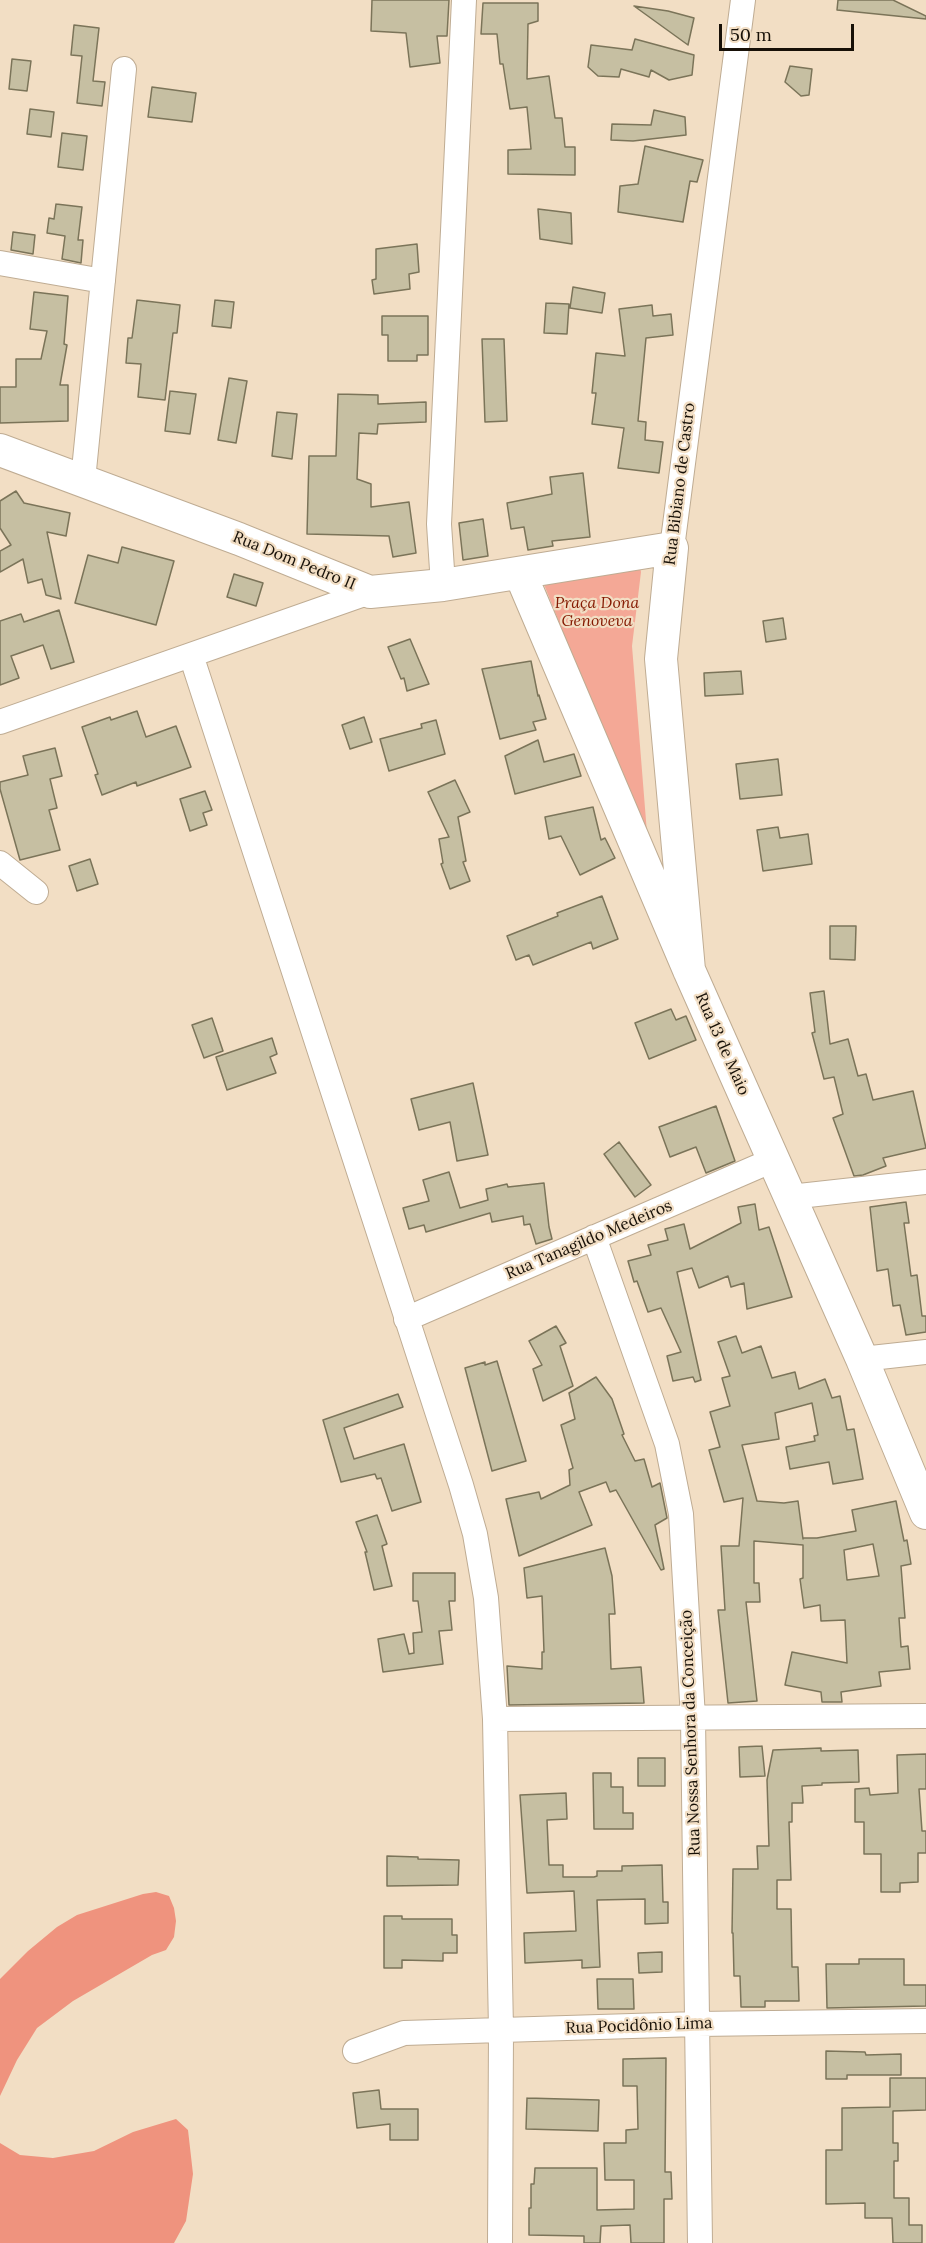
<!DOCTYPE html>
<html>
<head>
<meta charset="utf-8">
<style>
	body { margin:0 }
	#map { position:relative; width:926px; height:2243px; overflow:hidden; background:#f2dec4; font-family:Lora,serif }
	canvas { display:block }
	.scale { position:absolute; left:719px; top:24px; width:135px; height:27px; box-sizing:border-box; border:3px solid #171007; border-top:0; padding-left:8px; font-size:18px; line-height:21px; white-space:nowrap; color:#171007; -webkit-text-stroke:4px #f2dec4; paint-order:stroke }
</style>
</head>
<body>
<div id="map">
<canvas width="926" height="2243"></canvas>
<div class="scale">50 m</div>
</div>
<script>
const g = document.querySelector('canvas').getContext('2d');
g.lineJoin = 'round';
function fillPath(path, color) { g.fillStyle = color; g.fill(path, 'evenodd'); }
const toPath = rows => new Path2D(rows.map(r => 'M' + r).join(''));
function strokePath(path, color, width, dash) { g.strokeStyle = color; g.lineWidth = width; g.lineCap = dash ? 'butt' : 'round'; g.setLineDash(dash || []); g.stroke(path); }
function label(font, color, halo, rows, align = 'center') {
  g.font = font + ' Lora,serif'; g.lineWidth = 4.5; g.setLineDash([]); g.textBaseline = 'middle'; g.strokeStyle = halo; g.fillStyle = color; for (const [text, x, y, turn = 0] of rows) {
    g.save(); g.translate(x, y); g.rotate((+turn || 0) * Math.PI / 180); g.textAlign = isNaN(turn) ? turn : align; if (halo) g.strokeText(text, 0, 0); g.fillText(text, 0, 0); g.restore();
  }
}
const green = toPath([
	[639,563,641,572,632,646,647,833,643,833,543,582]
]);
const forest = toPath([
	[156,1892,169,1896,174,1908,176,1921,174,1937,166,1950,152,1955,73,2001,37,2028,17,2060,0,2096,0,1979,28,1951,57,1927,77,1915,143,1894],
	[176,2119,188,2130,193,2174,186,2221,174,2243,0,2243,0,2143,20,2155,53,2158,94,2151,133,2132]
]);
const building = toPath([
	[372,0,449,0,447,36,437,36,440,63,410,67,406,33,371,31,372,0],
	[838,0,893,0,926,16,926,19,837,10,838,0],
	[483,3,538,3,538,21,528,24,527,79,549,76,555,118,562,118,565,147,575,147,575,175,508,174,508,150,531,149,527,107,510,109,503,64,500,64,497,34,481,34,483,3],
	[634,6,668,11,694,18,688,45,634,6],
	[74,25,99,28,93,81,105,82,102,106,77,103,82,56,71,55,74,25],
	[635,39,694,55,692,75,669,80,651,70,649,77,621,69,619,77,598,76,588,67,591,45,632,50,635,39],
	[12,59,31,61,27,91,9,89,12,59],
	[790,66,812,69,809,95,801,96,785,82,790,66],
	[152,87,196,93,192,122,148,117,152,87],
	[30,109,54,112,51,137,27,134,30,109],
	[654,110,685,117,686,135,633,141,611,140,612,124,651,125,654,110],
	[62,133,87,136,83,170,58,167,62,133],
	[645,146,703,160,697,182,690,181,683,222,618,212,620,186,638,184,645,146],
	[56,204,82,207,78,240,83,240,81,263,62,259,65,236,47,233,49,218,54,219,56,204],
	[538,209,571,213,572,244,540,239,538,209],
	[13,232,35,235,33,254,11,250,13,232],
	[417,244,419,272,409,274,410,289,374,294,372,280,376,279,376,249,417,244],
	[573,287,605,293,602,313,570,308,573,287],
	[34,292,68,296,64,344,67,345,60,385,68,385,68,421,0,423,0,387,16,387,16,359,41,359,47,331,30,329,34,292],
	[137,300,180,305,177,333,173,333,165,400,138,397,141,364,126,363,128,338,132,338,137,300],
	[215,300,234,302,231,328,212,326,215,300],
	[546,303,569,304,567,334,544,333,546,303],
	[652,305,653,316,671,314,673,335,646,338,638,421,646,422,645,440,663,442,659,473,618,468,624,428,592,424,596,393,592,393,596,353,625,356,619,309,652,305],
	[382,316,428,316,428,355,417,355,417,361,388,361,388,335,382,335,382,316],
	[482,339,504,339,507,421,485,422,482,339],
	[229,378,247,381,236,443,218,440,229,378],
	[170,391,196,394,190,434,165,431,170,391],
	[338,394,378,395,378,404,426,402,426,422,378,424,377,434,359,433,357,479,371,484,371,507,409,502,416,553,393,557,389,536,307,534,309,456,336,456,338,394],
	[277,412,297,414,292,459,272,456,277,412],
	[583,473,590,537,552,541,553,546,528,550,524,527,511,529,507,503,552,494,550,477,583,473],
	[16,491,24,503,70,513,66,536,47,532,61,599,46,595,42,579,28,583,23,559,0,572,0,551,11,545,0,528,0,501,16,491],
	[483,519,488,556,463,560,459,523,483,519],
	[122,547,174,561,156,625,75,603,88,555,118,563,122,547],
	[234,574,263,583,256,606,227,597,234,574],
	[59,610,74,662,51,669,43,645,11,656,19,678,0,685,0,621,21,614,24,622,59,610],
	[783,618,786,639,766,642,763,621,783,618],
	[410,639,429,684,407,691,404,678,401,679,388,647,410,639],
	[531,661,538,696,539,695,546,719,533,722,536,730,500,739,482,669,531,661],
	[741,671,743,694,705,696,704,673,741,671],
	[137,711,146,737,176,726,191,767,137,786,136,782,102,795,95,775,98,774,82,727,110,717,111,720,137,711],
	[364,717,372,742,350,749,342,725,364,717],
	[436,720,445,754,389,771,380,739,422,728,421,724,436,720],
	[538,740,544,762,574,754,581,776,515,794,505,756,538,740],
	[55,748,62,776,50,779,57,808,49,810,60,850,20,860,0,789,0,782,28,775,23,756,55,748],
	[778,759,782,795,740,799,736,764,778,759],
	[455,780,470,812,458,817,466,861,463,862,470,881,450,889,441,864,443,863,439,839,449,837,428,792,455,780],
	[205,791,212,810,203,813,207,825,190,831,180,799,205,791],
	[593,807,601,840,605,838,615,858,580,875,561,836,549,839,545,817,593,807],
	[778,827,780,838,808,834,812,864,763,871,757,830,778,827],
	[90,859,98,884,77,891,69,866,90,859],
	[602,896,618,939,593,949,591,942,533,965,529,955,516,960,507,936,558,916,557,913,602,896],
	[830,926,856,926,855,960,830,959,830,926],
	[824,991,830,1044,848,1039,858,1076,866,1074,873,1100,913,1091,926,1148,883,1158,886,1166,863,1175,854,1176,833,1118,843,1114,834,1077,824,1079,812,1033,815,1032,810,993,824,991],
	[671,1009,676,1020,686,1016,696,1040,649,1059,635,1023,671,1009],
	[212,1018,223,1051,204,1058,192,1025,212,1018],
	[272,1038,277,1054,270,1057,276,1073,227,1090,216,1057,272,1038],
	[473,1083,488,1155,457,1161,450,1122,419,1130,411,1099,473,1083],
	[716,1106,735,1161,706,1173,696,1147,670,1157,659,1127,716,1106],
	[619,1142,651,1185,635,1197,604,1154,619,1142],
	[449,1172,460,1208,488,1200,486,1189,507,1184,508,1187,544,1183,549,1227,552,1239,536,1244,530,1224,524,1225,523,1216,492,1222,490,1213,426,1232,424,1225,409,1229,403,1208,429,1201,423,1180,449,1172],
	[906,1202,909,1223,904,1223,911,1276,917,1275,922,1316,926,1316,926,1332,906,1335,900,1305,893,1306,888,1269,877,1271,870,1207,906,1202],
	[755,1204,759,1230,769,1227,792,1297,747,1309,744,1283,731,1287,728,1276,699,1288,692,1268,677,1272,701,1380,695,1382,693,1377,673,1381,667,1356,681,1352,661,1308,648,1312,637,1281,634,1282,628,1261,651,1255,648,1245,668,1240,665,1229,684,1224,690,1249,741,1223,738,1207,755,1204],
	[556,1326,566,1343,560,1346,573,1386,543,1401,533,1369,542,1365,529,1341,556,1326],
	[736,1336,742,1353,761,1346,772,1378,795,1372,799,1389,825,1379,832,1398,840,1396,847,1430,854,1429,863,1479,833,1484,829,1462,790,1469,786,1447,815,1441,814,1436,818,1435,812,1403,775,1413,779,1439,742,1445,757,1501,784,1503,798,1501,803,1539,803,1538,817,1538,856,1531,852,1510,896,1501,904,1541,907,1540,911,1564,901,1566,905,1618,899,1618,901,1647,908,1646,910,1669,879,1672,881,1686,841,1692,842,1702,822,1702,821,1692,785,1685,792,1652,847,1663,845,1620,821,1621,820,1605,804,1608,800,1579,803,1578,803,1545,754,1541,754,1583,759,1583,760,1602,746,1602,757,1701,728,1703,718,1610,725,1610,721,1546,739,1546,743,1498,724,1502,709,1450,720,1447,710,1412,730,1406,722,1378,730,1376,718,1342,736,1336],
	[873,1544,879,1576,847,1580,844,1550,873,1544],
	[497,1361,526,1461,492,1471,465,1368,485,1362,485,1365,497,1361],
	[596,1377,612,1399,624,1434,622,1435,635,1461,644,1459,652,1487,660,1483,667,1518,655,1525,664,1569,661,1570,616,1490,610,1492,606,1482,579,1492,592,1525,519,1556,506,1499,539,1492,541,1499,570,1485,569,1470,573,1468,561,1425,575,1419,569,1393,596,1377],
	[398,1394,403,1407,344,1428,354,1459,404,1444,421,1502,392,1511,381,1478,377,1479,375,1474,341,1482,323,1420,398,1394],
	[377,1515,387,1544,382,1546,392,1586,374,1590,365,1552,367,1552,356,1522,377,1515],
	[605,1548,612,1576,615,1614,609,1614,611,1669,641,1667,644,1703,509,1705,507,1666,542,1669,542,1652,544,1652,542,1596,527,1598,524,1568,605,1548],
	[413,1573,455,1573,455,1601,449,1601,452,1630,439,1631,443,1664,383,1672,378,1639,404,1634,409,1654,414,1653,413,1633,422,1632,418,1601,413,1601,413,1573],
	[762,1746,765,1776,740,1777,739,1747,762,1746],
	[821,1748,821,1751,858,1750,859,1782,822,1783,822,1785,802,1786,803,1803,792,1803,792,1822,789,1822,791,1880,777,1880,777,1909,791,1909,792,1967,798,1967,799,2001,765,2001,765,2007,741,2007,740,1976,734,1976,733,1933,732,1933,733,1869,758,1869,757,1846,769,1846,767,1780,773,1750,821,1748],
	[926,1754,926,1789,919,1789,922,1831,926,1831,926,1853,918,1853,918,1882,900,1883,900,1892,881,1892,881,1854,864,1854,864,1822,855,1822,855,1789,869,1788,870,1795,898,1793,897,1755,926,1754],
	[638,1758,665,1758,665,1786,638,1786,638,1758],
	[593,1773,611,1773,611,1787,623,1787,623,1813,633,1813,633,1829,594,1829,593,1773],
	[566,1793,567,1819,547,1820,549,1865,563,1865,563,1877,594,1877,597,1876,597,1871,622,1871,622,1866,662,1865,663,1902,668,1902,668,1923,645,1924,645,1899,597,1900,600,1967,582,1968,582,1960,525,1963,524,1933,576,1931,574,1891,527,1893,520,1795,566,1793],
	[387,1856,418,1857,418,1859,459,1860,458,1885,387,1886,387,1856],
	[384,1916,402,1916,402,1919,452,1919,452,1935,457,1935,457,1953,443,1953,443,1961,402,1960,402,1968,384,1968,384,1916],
	[662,1952,662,1972,639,1973,638,1953,662,1952],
	[859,1959,904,1959,904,1985,926,1985,926,2006,827,2008,826,1964,859,1964,859,1959],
	[597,1979,633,1979,634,2009,598,2009,597,1979],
	[826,2051,865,2052,866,2055,901,2054,901,2075,847,2075,847,2079,826,2079,826,2051],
	[666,2058,665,2172,671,2172,672,2199,664,2199,664,2243,631,2243,630,2225,601,2226,600,2243,584,2243,584,2236,529,2235,529,2208,531,2208,531,2184,534,2184,535,2168,597,2168,597,2210,634,2209,634,2180,605,2180,604,2143,626,2143,626,2130,638,2129,637,2086,623,2086,623,2059,666,2058],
	[890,2078,926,2078,926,2110,893,2111,893,2143,898,2143,898,2161,894,2161,894,2198,909,2198,909,2225,922,2225,922,2243,893,2243,892,2218,865,2218,865,2203,826,2204,826,2150,842,2150,842,2108,890,2107,890,2078],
	[379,2090,381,2109,418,2109,418,2140,390,2140,390,2124,357,2128,353,2093,379,2090],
	[527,2098,599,2100,598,2131,526,2129,527,2098]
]);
const minor = toPath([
	[0,263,103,281],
	[83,480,124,69],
	[672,548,743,0],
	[443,585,439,524,464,0],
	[191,655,461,1485,475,1534,486,1598,495,1719,501,2030,500,2243],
	[0,722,370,592],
	[0,863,36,892],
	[790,1197,926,1182],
	[594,1237,667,1444,681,1514,693,1718,700,2243],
	[406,1319,773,1160],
	[862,1359,926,1352],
	[495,1719,926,1716],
	[355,2051,404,2033,697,2024,926,2021]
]);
const major = toPath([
	[0,450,239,539,370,592,443,585,672,548,661,659,689,970],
	[520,573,689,970,862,1359,926,1513]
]);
const streetNames = [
	["Rua Bibiano de Castro",680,484,-83],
	["Rua Dom Pedro II",294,561,22],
	["Rua 13 de Maio",722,1044,66],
	["Rua Tanagildo Medeiros",589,1240,-23],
	["Rua Nossa Senhora da Conceição",691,1733,-92],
	["Rua Pocidônio Lima",639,2026,-2]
];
const parkNames = [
	["Praça Dona",597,603],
	["Genoveva",597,621]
];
fillPath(green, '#f4a896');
fillPath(forest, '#ef937e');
fillPath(building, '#c6bfa2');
strokePath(building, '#7b7459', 1.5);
strokePath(minor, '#bfac93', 26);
strokePath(major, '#bfac93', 34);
strokePath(minor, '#fff', 24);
strokePath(major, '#fff', 32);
label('16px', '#171007', '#f2dec4', streetNames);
label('italic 16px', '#841900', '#f2dec4', parkNames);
</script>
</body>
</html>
